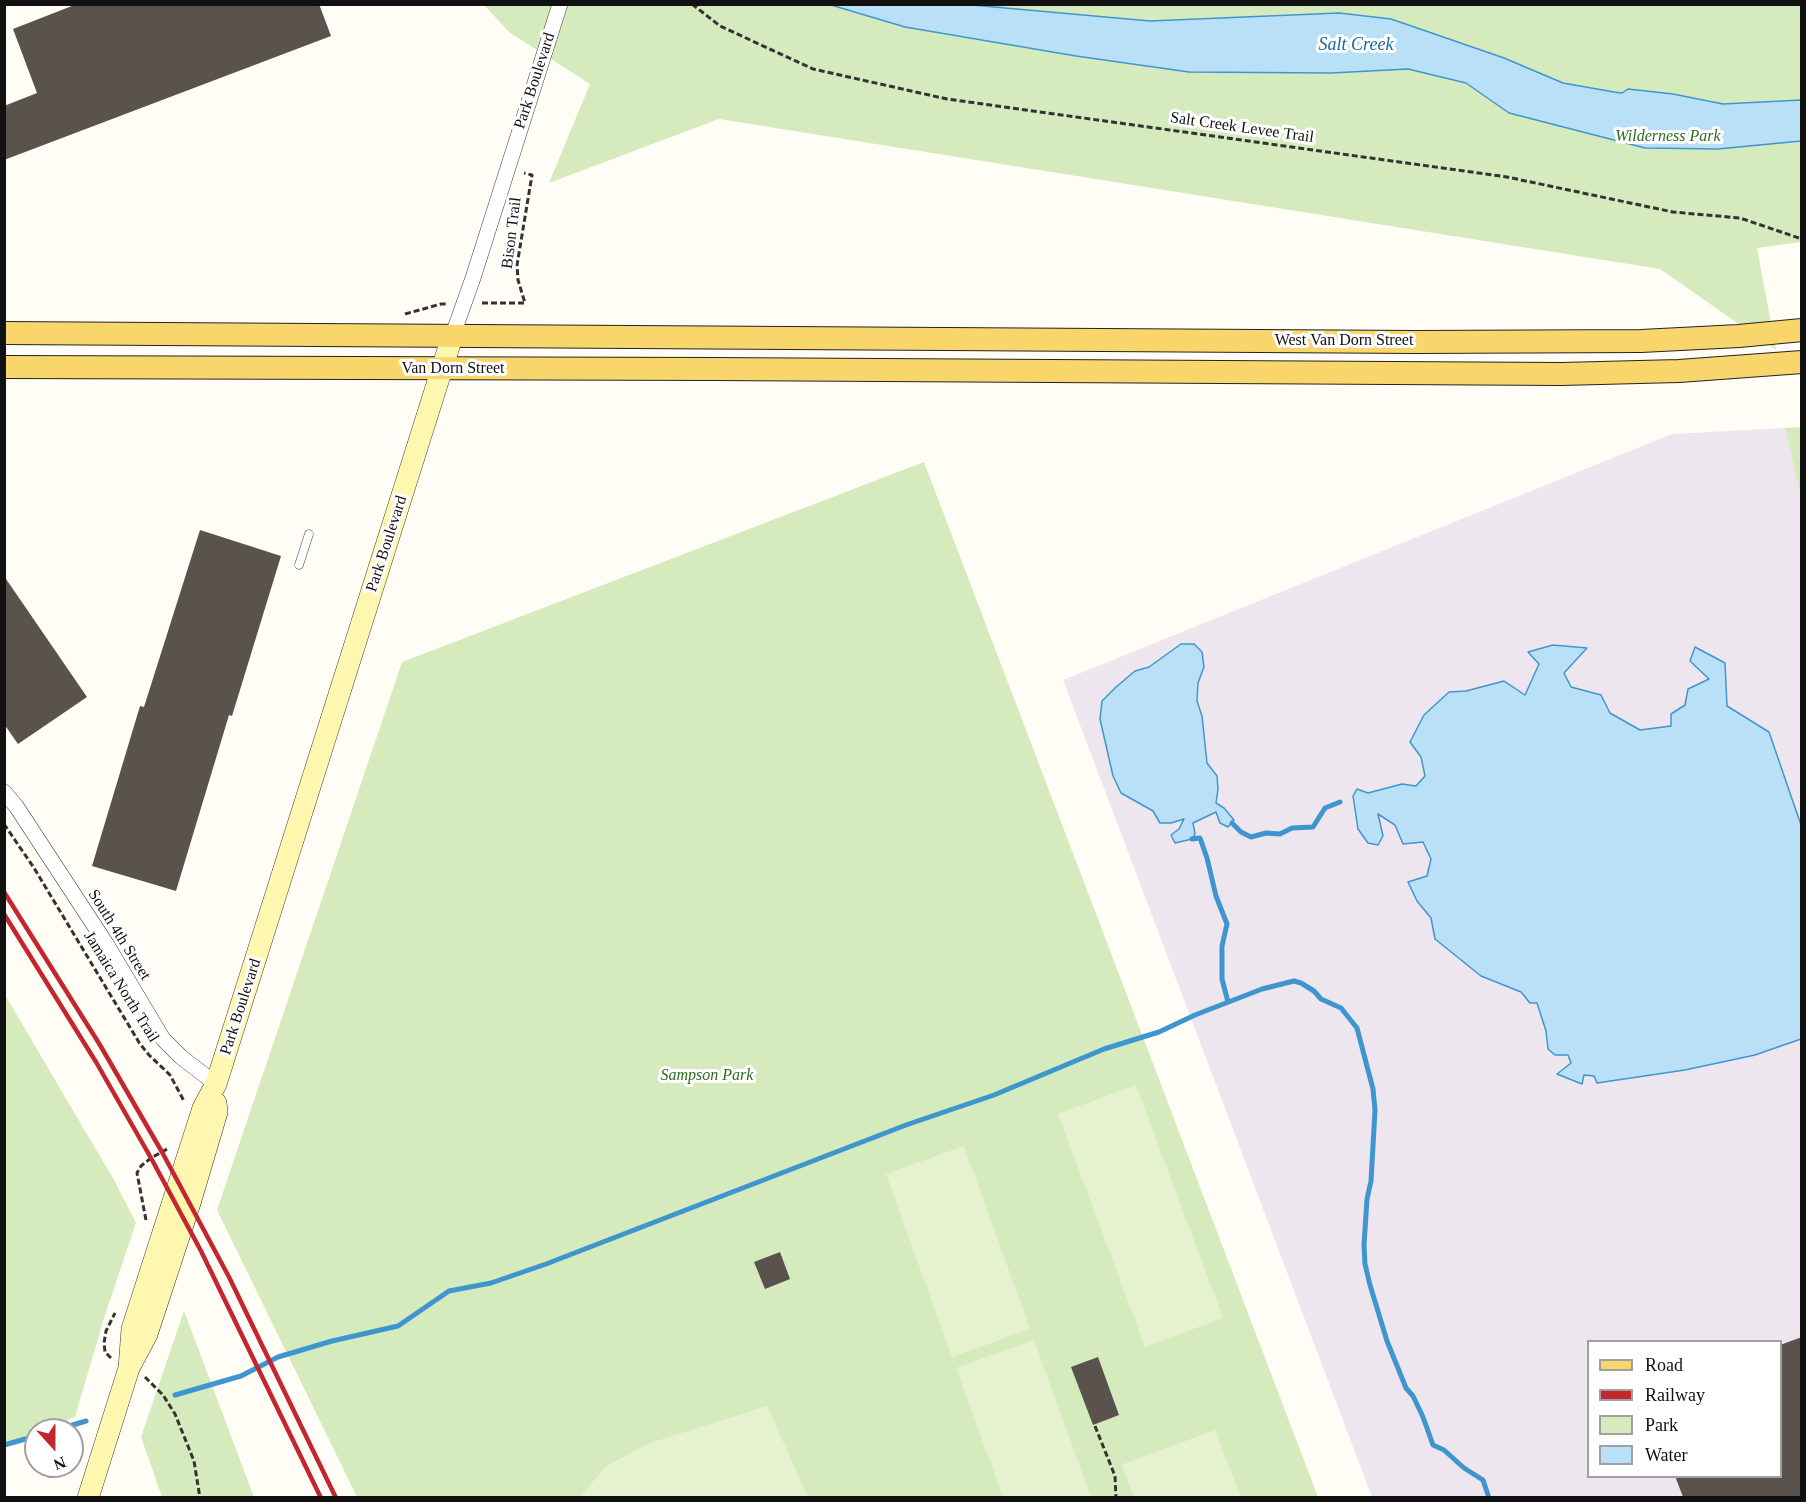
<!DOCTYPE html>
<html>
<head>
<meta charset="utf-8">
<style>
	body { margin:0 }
	#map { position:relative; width:1806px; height:1502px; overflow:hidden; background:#fffdf5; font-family:"Times New Roman",serif }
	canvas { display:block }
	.frame { position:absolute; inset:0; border:6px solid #111; pointer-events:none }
	.legend { position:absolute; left:1587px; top:1340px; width:195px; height:138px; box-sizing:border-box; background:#fff; border:2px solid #a0a0a0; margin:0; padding:8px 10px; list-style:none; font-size:18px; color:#111 }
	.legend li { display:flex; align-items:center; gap:12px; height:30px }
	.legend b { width:30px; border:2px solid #a0a0a0 }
	.north { position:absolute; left:24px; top:1418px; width:60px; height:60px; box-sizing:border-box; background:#fff; border:2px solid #a0a0a0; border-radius:50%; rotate:159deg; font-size:16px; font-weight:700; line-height:24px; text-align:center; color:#111 }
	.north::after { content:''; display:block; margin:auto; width:21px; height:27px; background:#c4262e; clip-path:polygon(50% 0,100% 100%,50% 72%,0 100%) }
</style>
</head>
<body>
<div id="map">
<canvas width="1806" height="1502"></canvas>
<div class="frame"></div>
<ul class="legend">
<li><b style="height:8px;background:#f9d66b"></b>Road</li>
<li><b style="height:8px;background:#c4262e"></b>Railway</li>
<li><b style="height:16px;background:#d5ebbd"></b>Park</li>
<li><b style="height:16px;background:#b9e0f7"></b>Water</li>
</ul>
<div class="north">N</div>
</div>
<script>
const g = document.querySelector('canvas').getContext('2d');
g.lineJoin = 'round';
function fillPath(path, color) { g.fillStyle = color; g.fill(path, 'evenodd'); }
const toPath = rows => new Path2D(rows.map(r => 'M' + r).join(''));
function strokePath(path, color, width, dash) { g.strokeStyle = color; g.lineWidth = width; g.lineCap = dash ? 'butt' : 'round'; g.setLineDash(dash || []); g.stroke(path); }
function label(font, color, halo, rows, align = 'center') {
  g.font = font + ' "Times New Roman",serif'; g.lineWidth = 6; g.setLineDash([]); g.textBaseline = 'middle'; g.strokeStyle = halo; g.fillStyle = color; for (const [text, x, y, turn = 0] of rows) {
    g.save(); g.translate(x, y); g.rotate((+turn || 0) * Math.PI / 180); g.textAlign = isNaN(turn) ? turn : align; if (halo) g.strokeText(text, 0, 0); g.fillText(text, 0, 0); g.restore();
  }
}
const industrial = toPath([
	[1785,428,1802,495,1801,1497,1372,1497,1063,680,1672,434],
	[1588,1342,1780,1342,1780,1476,1588,1476]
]);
const green = toPath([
	[484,5,1801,5,1801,242,1757,248,1776,350,1660,269,719,119,549,183,590,84,509,32],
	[1801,427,1802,427,1801,495,1785,428],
	[924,462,1318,1497,357,1497,217,1210,402,662],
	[5,995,114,1180,136,1223,104,1318,75,1417,42,1430,36,1430,36,1432,5,1444],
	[184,1311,254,1497,162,1497,141,1437]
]);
const pitch = toPath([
	[1136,1085,1223,1318,1145,1347,1058,1114],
	[964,1146,1030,1329,952,1357,886,1174],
	[1034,1340,1091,1497,1003,1497,956,1368],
	[767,1406,808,1497,580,1497,605,1467,647,1444],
	[1215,1430,1241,1497,1134,1497,1121,1465]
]);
const water = toPath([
	[972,5,1150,21,1339,13,1391,19,1504,58,1563,83,1614,92,1622,93,1628,89,1673,94,1723,104,1801,100,1801,141,1718,149,1645,148,1509,113,1466,83,1408,69,1331,73,1189,72,1076,56,905,27,831,5,972,5],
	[1181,644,1194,644,1202,652,1204,667,1198,683,1197,701,1202,716,1207,763,1217,776,1218,789,1216,803,1224,808,1234,820,1228,827,1220,823,1216,812,1193,823,1195,834,1192,839,1175,843,1171,835,1179,829,1184,819,1171,823,1160,823,1153,811,1121,793,1113,776,1100,719,1102,701,1116,687,1135,671,1149,667,1181,644],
	[1553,645,1587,648,1564,673,1571,687,1601,695,1610,713,1640,730,1671,726,1671,714,1685,705,1688,689,1709,679,1690,661,1695,647,1725,663,1727,706,1769,732,1801,825,1801,1039,1755,1055,1685,1070,1597,1083,1594,1076,1584,1075,1582,1084,1557,1074,1571,1063,1568,1055,1555,1055,1548,1049,1546,1031,1537,1003,1530,1003,1521,992,1481,976,1435,939,1431,918,1417,901,1408,882,1427,876,1431,859,1423,842,1403,844,1395,825,1378,814,1383,836,1378,845,1368,843,1358,829,1353,796,1357,789,1368,793,1402,784,1416,786,1425,776,1421,757,1410,742,1424,715,1449,692,1466,691,1504,681,1525,695,1539,664,1528,652,1553,645]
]);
const stream = toPath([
	[1232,823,1241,832,1251,837,1266,833,1280,834,1292,828,1313,827,1325,808,1340,802],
	[1192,839,1200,838,1207,858,1216,896,1227,924,1222,946,1222,979,1228,1002],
	[175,1395,241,1376,278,1357,332,1341,398,1326,449,1291,491,1283,546,1264,906,1125,994,1095,1104,1049,1159,1032,1195,1015,1262,989,1294,981,1301,983,1314,991,1321,999,1341,1008,1357,1028,1373,1089,1375,1110,1371,1181,1367,1199,1364,1245,1365,1264,1370,1285,1387,1341,1406,1388,1413,1396,1423,1417,1433,1445,1444,1450,1464,1468,1483,1480,1489,1498],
	[56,1430,86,1421],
	[4,1445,36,1436]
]);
const building = toPath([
	[77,4,319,4,331,36,4,160,4,106,37,93,13,29],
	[200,530,281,556,232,716,229,715,176,891,92,866,140,706,144,707],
	[4,576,87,697,18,744,4,724],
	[780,1252,790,1279,765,1289,754,1262],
	[1802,1337,1802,1497,1683,1497,1675,1476,1780,1476,1780,1345],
	[1098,1357,1119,1415,1093,1425,1071,1367]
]);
const path = toPath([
	[692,4,720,26,813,69,947,99,1507,177,1673,212,1740,218,1802,239],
	[482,303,525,303,518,280,517,265,532,175,524,173],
	[405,314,441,304,448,304],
	[4,824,34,868,140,1044,149,1055,170,1075,184,1101],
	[146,1220,137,1173,141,1166,151,1158,169,1148],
	[111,1358,105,1352,104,1343,106,1331,115,1313],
	[145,1377,163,1395,175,1414,194,1461,200,1498],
	[1095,1426,1115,1476,1116,1498]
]);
const service = toPath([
	[299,565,309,534]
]);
const minor = toPath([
	[452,337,473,278,560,4],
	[4,792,16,806,107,945,163,1039,181,1057,216,1084]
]);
const secondary = toPath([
	[129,1368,132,1329,203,1108,216,1084,452,337],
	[88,1498,129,1368,147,1334,190,1203,217,1112,216,1103]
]);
const primary = toPath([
	[4,333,1416,342,1641,341,1739,336,1802,330],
	[4,367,712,369,1561,374,1679,371,1802,362]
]);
const rail = toPath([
	[4,892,100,1045,162,1152,229,1277,336,1498],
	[4,914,96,1062,151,1158,201,1251,321,1498]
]);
const streetNames = [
	["Park Boulevard",535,81,-72],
	["Salt Creek Levee Trail",1242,128,8],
	["Bison Trail",512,233,-83],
	["West Van Dorn Street",1344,341],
	["Van Dorn Street",453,369],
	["Park Boulevard",387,544,-72],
	["South 4th Street",119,935,58],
	["Jamaica North Trail",121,987,58],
	["Park Boulevard",241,1007,-72]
];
const parkNames = [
	["Wilderness Park",1668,137],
	["Sampson Park",707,1076]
];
const waterNames = [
	["Salt Creek",1356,45]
];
fillPath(industrial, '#eee6ef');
fillPath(green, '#d5ebbd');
fillPath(pitch, '#e6f2cf');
fillPath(water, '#b9e0f7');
strokePath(water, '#3f96cf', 1.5);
strokePath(stream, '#3f96cf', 5);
fillPath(building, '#5a524d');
strokePath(service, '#444', 9);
strokePath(minor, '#444', 16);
strokePath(secondary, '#333', 22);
strokePath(primary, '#222', 24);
strokePath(path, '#333', 3, [6, 3]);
strokePath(service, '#fff', 8);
strokePath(minor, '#fff', 15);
strokePath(secondary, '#fff6b0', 21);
strokePath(primary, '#f9d66b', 22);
strokePath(rail, '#c4262e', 4.5);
label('16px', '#111', '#fff', streetNames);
label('italic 16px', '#2f6b1f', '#fff', parkNames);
label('italic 18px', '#1768a6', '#fff', waterNames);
</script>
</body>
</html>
